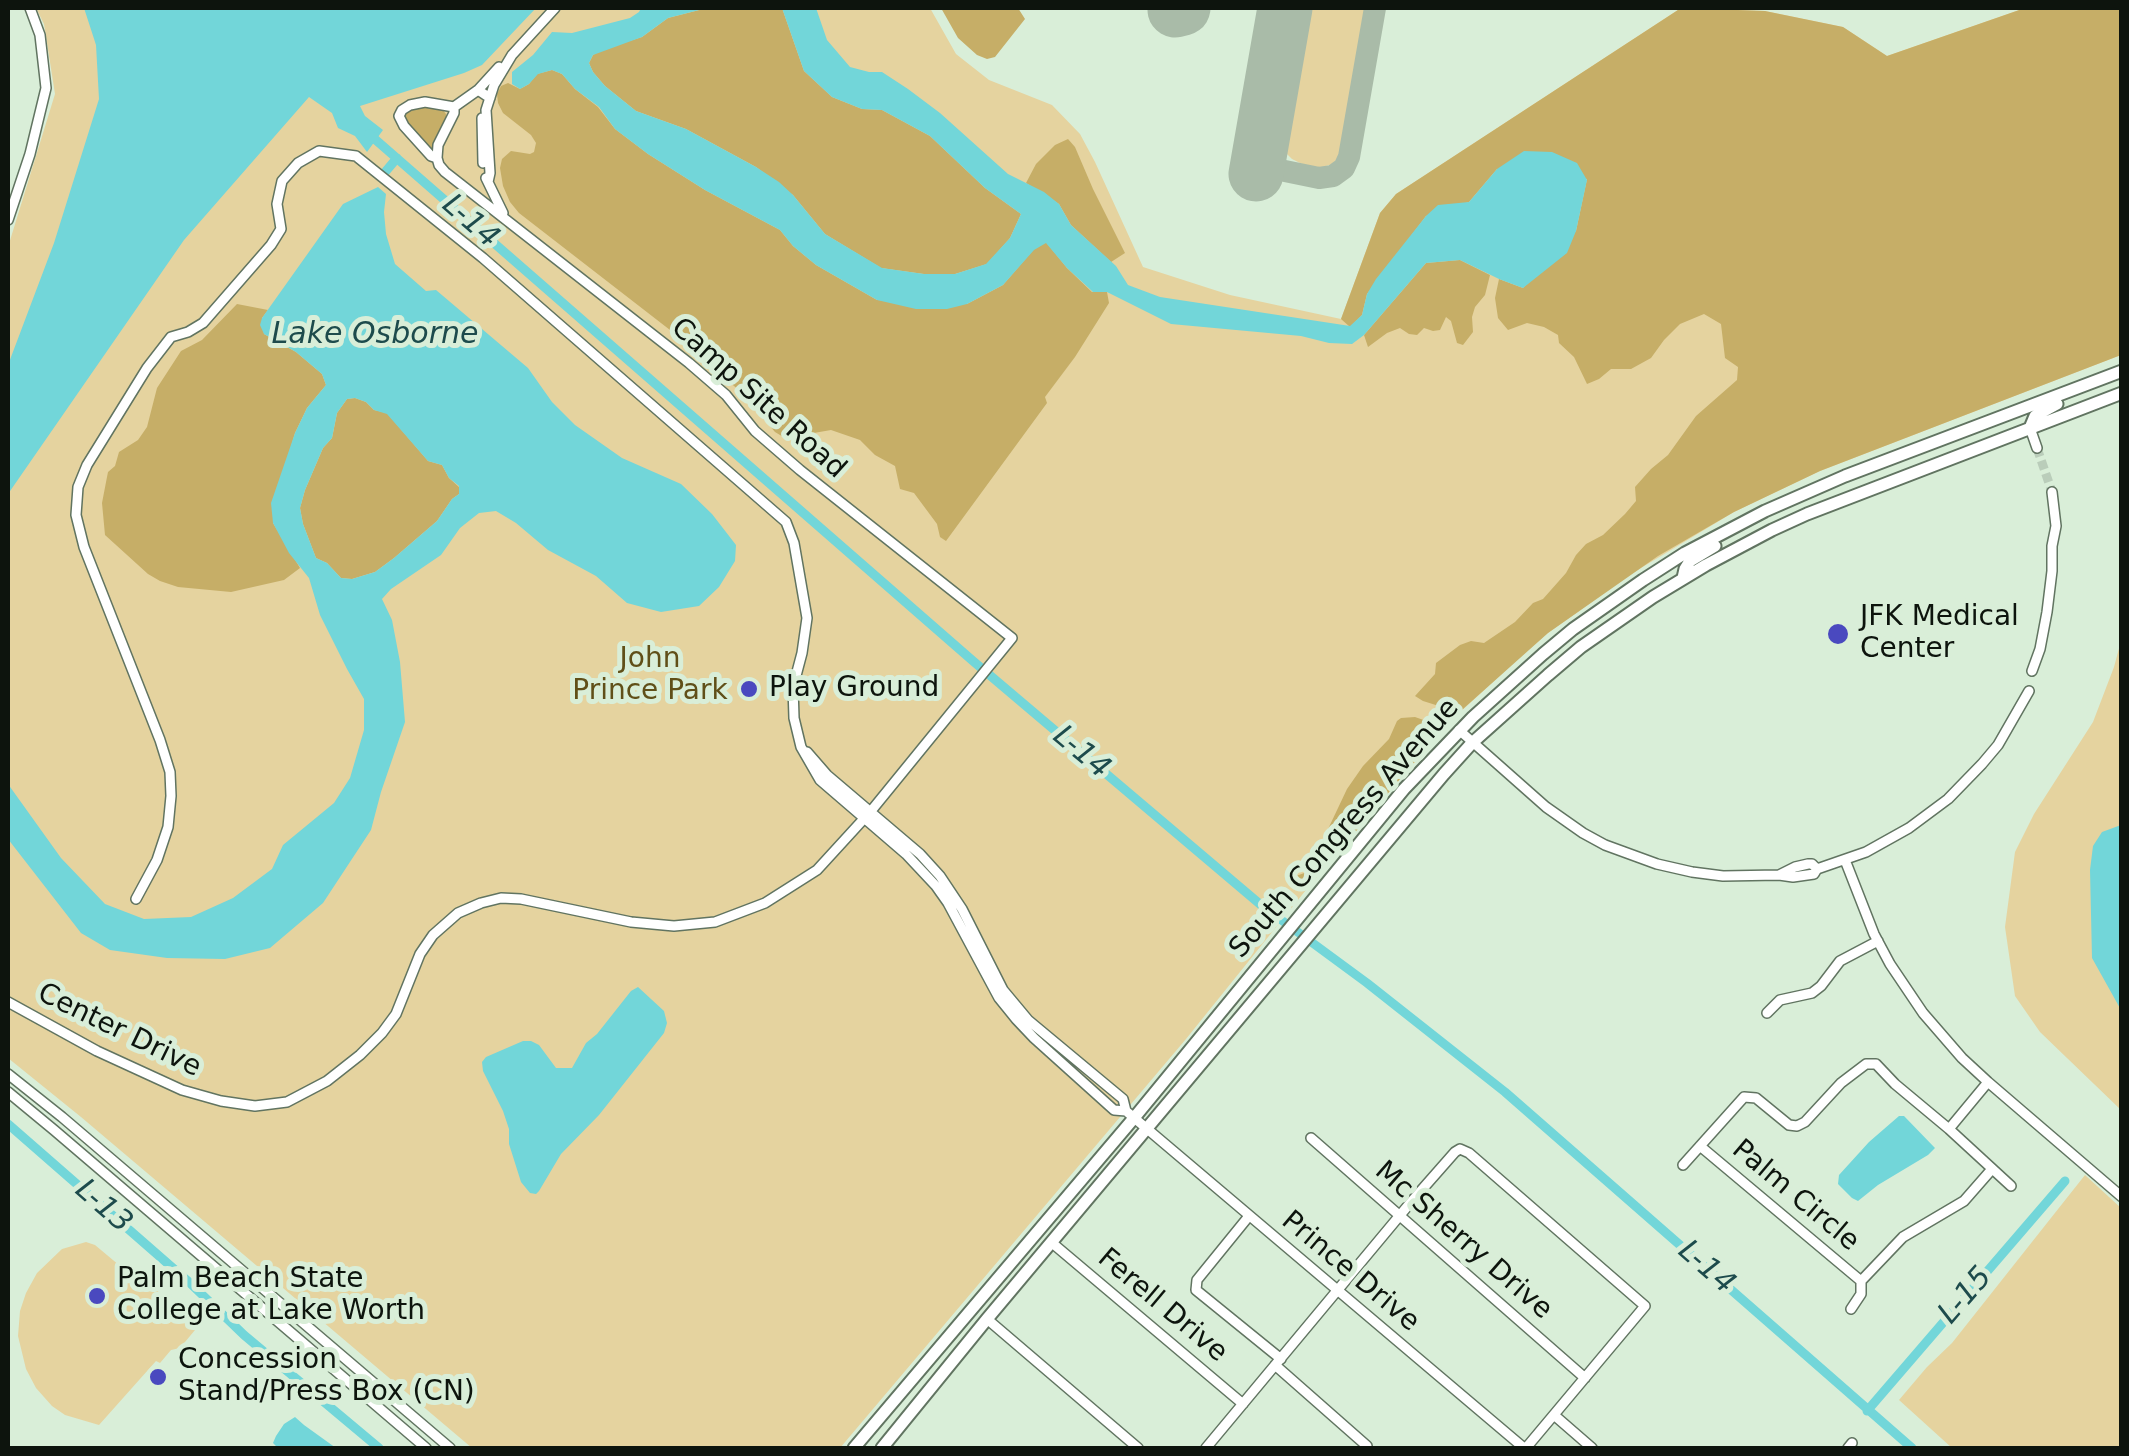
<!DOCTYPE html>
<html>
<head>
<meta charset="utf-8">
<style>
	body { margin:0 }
	#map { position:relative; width:2129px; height:1456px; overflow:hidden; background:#d9eed8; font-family:"DejaVu Sans",sans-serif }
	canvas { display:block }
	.frame { position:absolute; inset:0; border:10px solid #0d140d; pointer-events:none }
</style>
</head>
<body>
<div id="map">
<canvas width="2129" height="1456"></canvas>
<div class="frame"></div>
</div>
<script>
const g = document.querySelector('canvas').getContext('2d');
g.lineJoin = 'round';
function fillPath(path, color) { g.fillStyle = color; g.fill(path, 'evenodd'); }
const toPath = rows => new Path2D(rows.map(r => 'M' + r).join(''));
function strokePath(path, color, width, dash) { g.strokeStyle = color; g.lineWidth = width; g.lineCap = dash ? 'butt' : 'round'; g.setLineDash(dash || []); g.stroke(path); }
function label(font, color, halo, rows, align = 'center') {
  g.font = font + ' "DejaVu Sans",sans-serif'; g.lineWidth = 10; g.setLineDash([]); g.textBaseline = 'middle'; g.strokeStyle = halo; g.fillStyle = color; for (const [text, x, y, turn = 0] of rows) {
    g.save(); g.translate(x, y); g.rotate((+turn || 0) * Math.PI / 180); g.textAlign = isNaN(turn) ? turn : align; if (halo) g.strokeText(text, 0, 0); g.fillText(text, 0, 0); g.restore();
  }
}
const green = toPath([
	[36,8,930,8,956,54,989,80,1052,105,1080,134,1095,162,1143,267,1230,295,1341,319,1380,213,1396,194,1681,8,1765,11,1843,27,1887,56,2025,8,2121,8,2121,355,1820,471,1734,512,1631,574,1548,633,1518,659,1458,714,1407,771,1306,890,1186,1039,840,1448,472,1448,81,1117,8,1058,8,247,55,94,44,24],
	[1304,8,1366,8,1341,154,1333,164,1319,168,1304,165,1292,159,1283,150,1281,134],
	[2121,641,2121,1110,2040,1032,2015,996,2005,927,2015,852,2034,814,2093,722,2114,667],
	[2085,1175,2121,1208,2121,1448,1952,1448,1899,1400,1927,1367,1952,1343],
	[86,1242,95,1245,150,1291,153,1288,176,1303,192,1316,195,1330,180,1348,171,1350,160,1363,156,1361,99,1425,65,1415,52,1406,36,1388,26,1369,18,1336,20,1311,26,1293,37,1273,62,1249]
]);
const forest = toPath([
	[707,8,782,8,804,71,832,97,862,109,882,110,930,136,985,188,1021,214,1010,238,987,264,955,274,924,274,881,268,825,234,793,195,756,167,686,129,636,111,605,86,593,72,589,63,593,55,601,50,642,37,668,18],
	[941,8,1018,8,1025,19,995,57,987,59,977,55,958,38],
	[1681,8,1765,11,1843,27,1887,56,2025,8,2121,8,2121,355,1820,471,1734,512,1658,556,1548,633,1463,709,1455,711,1423,701,1415,696,1435,674,1436,663,1460,645,1471,641,1484,643,1515,622,1533,603,1543,599,1566,573,1576,555,1586,544,1603,535,1625,514,1636,501,1635,487,1651,469,1668,455,1696,416,1737,380,1738,367,1725,358,1721,324,1704,314,1680,324,1664,340,1651,358,1631,369,1611,369,1599,379,1587,384,1574,357,1559,343,1558,335,1544,327,1527,323,1508,330,1498,318,1495,298,1499,279,1523,288,1576,231,1587,179,1497,169,1469,202,1426,216,1367,294,1362,315,1350,327,1341,319,1380,213,1396,194],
	[552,70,562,74,575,89,598,107,615,129,648,154,705,190,780,230,793,246,816,265,877,300,967,304,1003,285,1034,249,1046,242,1067,268,1092,292,1107,292,1109,303,1075,357,1045,397,1047,403,946,541,940,537,937,524,914,493,900,489,895,466,875,455,860,440,831,430,785,438,775,432,741,392,712,367,701,354,519,213,510,202,503,186,500,168,502,159,511,151,530,154,534,152,536,143,531,135,503,113,498,103,497,94,501,86,508,83,520,89,529,84,537,74],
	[430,106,443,110,446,114,446,119,434,142,432,152,404,119,405,114,410,109],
	[1068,139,1075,147,1093,189,1125,253,1111,262,1071,225,1059,204,1026,183,1036,164,1055,145],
	[1460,260,1490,275,1485,295,1475,307,1472,317,1473,332,1463,345,1457,343,1451,321,1446,317,1440,330,1433,331,1424,328,1417,335,1409,334,1400,328,1387,333,1368,347,1364,335,1426,263],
	[237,304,268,310,262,318,264,334,296,352,322,374,326,385,307,408,295,433,285,467,273,523,300,568,284,580,231,592,178,587,160,581,148,574,105,535,102,503,107,477,108,472,115,466,119,452,138,440,147,427,157,388,181,351,202,340],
	[355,398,366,402,374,410,387,413,428,461,442,465,449,478,459,487,459,494,452,499,437,521,394,558,375,572,352,579,341,578,327,563,316,558,303,524,300,508,305,490,323,448,332,438,337,413,347,399],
	[1415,717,1432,723,1433,740,1329,863,1305,887,1299,887,1295,883,1296,876,1307,872,1326,843,1329,827,1347,789,1363,766,1389,739,1397,721,1401,718]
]);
const water = toPath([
	[84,8,536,8,482,65,464,73,360,106,365,116,383,130,367,152,355,136,338,128,332,113,309,97,184,240,8,494,8,365,54,243,99,99,96,45],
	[641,8,707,8,668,18,642,37,593,55,589,63,593,72,605,86,636,111,686,129,756,167,779,182,793,195,825,234,882,268,924,274,955,274,986,264,1010,238,1021,214,985,188,930,136,882,110,862,109,832,97,804,71,782,8,816,8,827,40,850,67,869,72,882,72,908,89,940,113,1008,174,1044,192,1059,204,1071,225,1116,266,1128,285,1160,297,1350,326,1362,315,1367,294,1376,279,1426,216,1438,205,1469,202,1497,169,1524,151,1552,152,1577,163,1587,180,1576,231,1567,253,1523,288,1499,279,1460,260,1426,263,1364,335,1352,344,1329,343,1301,336,1171,324,1107,292,1093,292,1067,268,1046,243,1034,250,1003,285,967,304,947,309,916,309,877,300,816,265,793,246,780,230,705,190,648,154,615,129,599,107,575,89,562,74,552,70,538,74,529,84,520,89,512,84,512,72,533,55,552,32,572,33,630,18,639,12],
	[378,187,386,194,384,212,386,234,395,264,426,291,436,290,528,368,552,402,575,425,622,458,681,484,712,514,736,545,735,561,719,587,699,606,661,612,627,603,596,576,548,550,516,523,496,511,479,513,460,528,441,555,391,589,382,599,392,620,400,662,405,722,381,792,371,830,323,903,270,948,225,959,167,958,110,950,81,933,8,839,8,784,61,858,105,904,144,919,191,917,233,898,272,869,283,845,334,803,350,778,364,730,364,699,347,669,320,615,309,578,289,553,273,523,271,503,295,433,307,408,326,385,322,374,296,352,264,334,260,325,262,318,343,204],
	[355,398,366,402,374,410,387,414,428,461,442,465,449,478,459,486,459,494,452,499,437,521,394,558,375,572,352,579,341,578,327,563,316,558,303,524,300,508,305,490,323,448,332,438,337,413,347,399],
	[2121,825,2121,1010,2092,958,2090,870,2093,846,2102,832],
	[638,987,664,1011,667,1023,664,1033,599,1115,561,1154,539,1191,536,1194,530,1193,521,1182,509,1144,509,1129,503,1111,483,1071,482,1062,486,1057,523,1041,531,1041,539,1045,556,1068,572,1068,586,1043,597,1034,631,991],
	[1899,1116,1904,1116,1935,1148,1928,1155,1878,1185,1858,1201,1852,1198,1838,1184,1839,1175,1869,1142],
	[295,1417,304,1425,336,1448,278,1448,273,1443,276,1436,284,1424]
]);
const canal = toPath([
	[369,134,973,661,1261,905,1367,983,1505,1092,1912,1448],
	[386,171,397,158],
	[8,1124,190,1283,244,1335,379,1448],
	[1867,1411,2065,1181]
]);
const taxiway = toPath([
	[1259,160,1280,170,1319,178,1333,176,1344,168,1349,157,1375,8]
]);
const runway = toPath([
	[1175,10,1183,8],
	[1256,174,1285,8]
]);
const minorTunnel = toPath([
	[2037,448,2052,492]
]);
const minor = toPath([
	[478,90,499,67],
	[482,118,483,163],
	[437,158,431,156,404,126,399,116,402,110,410,105,425,102,454,107,478,90,490,98],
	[486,178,503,213],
	[488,182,490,173,486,110,494,85,512,55,555,8],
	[8,220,30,154,46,88,40,35,30,8],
	[2030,428,2037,448],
	[2032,671,2040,649,2047,612,2052,571,2052,546,2056,526,2052,492],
	[1459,730,1546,807,1583,833,1605,845,1657,864,1692,872,1723,876,1779,875,1793,877,1814,874,1817,869,1866,852,1909,828,1948,799,1982,764,1998,745,2029,691],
	[807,752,827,775,920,854,940,876,962,909,1003,990,1028,1020,1123,1099,1126,1111],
	[1845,860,1874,934,1890,964,1923,1013,1962,1058,1988,1082,2122,1197],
	[1779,875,1795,867,1808,864,1812,864,1817,869],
	[136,899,157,860,168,827,171,796,170,772,160,740,84,547,76,515,78,487,87,465,147,368,171,337,188,332,203,323,271,245,281,229,277,204,282,181,298,163,319,151,356,156,483,258,786,522,794,543,807,618,802,653,793,687,794,718,801,747,820,780,906,854,936,886,948,903,999,998,1016,1019,1034,1038,1114,1110,1126,1111,1524,1448],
	[8,1002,97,1051,182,1090,221,1101,255,1106,287,1102,327,1081,360,1055,382,1033,396,1014,420,954,433,935,458,913,481,903,501,898,521,899,631,922,674,926,715,922,765,903,817,870,871,811,1012,638,800,470,755,431,726,395,689,363,445,172,439,165,437,158,438,145,454,113,454,107],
	[1767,1013,1780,1000,1812,993,1821,986,1840,961,1878,941],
	[8,1074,62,1117,450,1448],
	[8,1092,54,1130,426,1448],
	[1949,1129,1988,1082],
	[1311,1138,1585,1378],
	[1700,1146,1861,1281,1861,1294,1851,1309],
	[1683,1165,1744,1097,1756,1098,1789,1125,1797,1126,1805,1122,1841,1083,1866,1064,1876,1064,1895,1084,1949,1129,2011,1186],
	[1249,1216,1197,1280,1196,1290,1281,1359],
	[1051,1242,1243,1404],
	[1861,1281,1903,1237,1964,1201,1992,1169],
	[987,1319,1138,1448],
	[1275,1365,1367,1446],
	[1554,1415,1592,1448],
	[1206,1448,1411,1202,1455,1152,1460,1149,1469,1153,1645,1306,1526,1448],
	[1848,1448,1852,1443]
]);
const major = toPath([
	[2030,428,2035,416,2057,404],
	[1683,578,1685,569,1690,561,1715,546],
	[854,1448,1134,1118,1404,789,1473,717,1543,654,1573,629,1643,580,1685,553,1765,511,1845,476,2122,371],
	[882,1448,987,1319,1444,774,1472,743,1548,675,1581,647,1653,597,1706,565,1772,530,1807,514,2122,393]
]);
const markers = [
	[1838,634,12,"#4a49bf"],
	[749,689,10,"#4a49bf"],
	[97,1296,10,"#4a49bf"],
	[158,1377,10,"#4a49bf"]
];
const streetNames = [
	["Camp Site Road",758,399,42],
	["South Congress Avenue",1345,829,-49],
	["Center Drive",119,1031,26],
	["Palm Circle",1795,1196,40],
	["Mc Sherry Drive",1463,1241,41],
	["Prince Drive",1350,1272,40],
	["Ferell Drive",1162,1306,40]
];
const poiNames = [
	["JFK Medical",1860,618],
	["Center",1860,650],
	["Play Ground",769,689],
	["Palm Beach State",117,1280],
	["College at Lake Worth",117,1312],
	["Concession",178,1361],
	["Stand/Press Box (CN)",178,1393]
];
const parkNames = [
	["John",650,660],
	["Prince Park",650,692]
];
const waterNames = [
	["L-14",470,222,41],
	["Lake Osborne",375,335],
	["L-14",1081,753,40],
	["L-13",103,1207,41],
	["L-14",1706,1268,41],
	["L-15",1966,1296,-49]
];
fillPath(green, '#e5d39f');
fillPath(forest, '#c6ae67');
fillPath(water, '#72d6d9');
strokePath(canal, '#72d6d9', 9);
strokePath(taxiway, '#a9bba8', 22);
strokePath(runway, '#a9bba8', 55);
strokePath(minorTunnel, '#bacdba', 9, [9, 4.5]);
strokePath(minor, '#617461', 12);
strokePath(major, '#617461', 15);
strokePath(minor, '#fff', 9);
strokePath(major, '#fff', 11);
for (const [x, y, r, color] of markers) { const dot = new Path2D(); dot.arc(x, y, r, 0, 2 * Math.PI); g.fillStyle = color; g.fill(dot); strokePath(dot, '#d9eed8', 4); }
label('28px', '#0d140d', '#d9eed8', streetNames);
label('28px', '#0d140d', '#d9eed8', poiNames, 'left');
label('28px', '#604f18', '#d9eed8', parkNames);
label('italic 30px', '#1d4b4c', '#d9eed8', waterNames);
</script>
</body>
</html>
